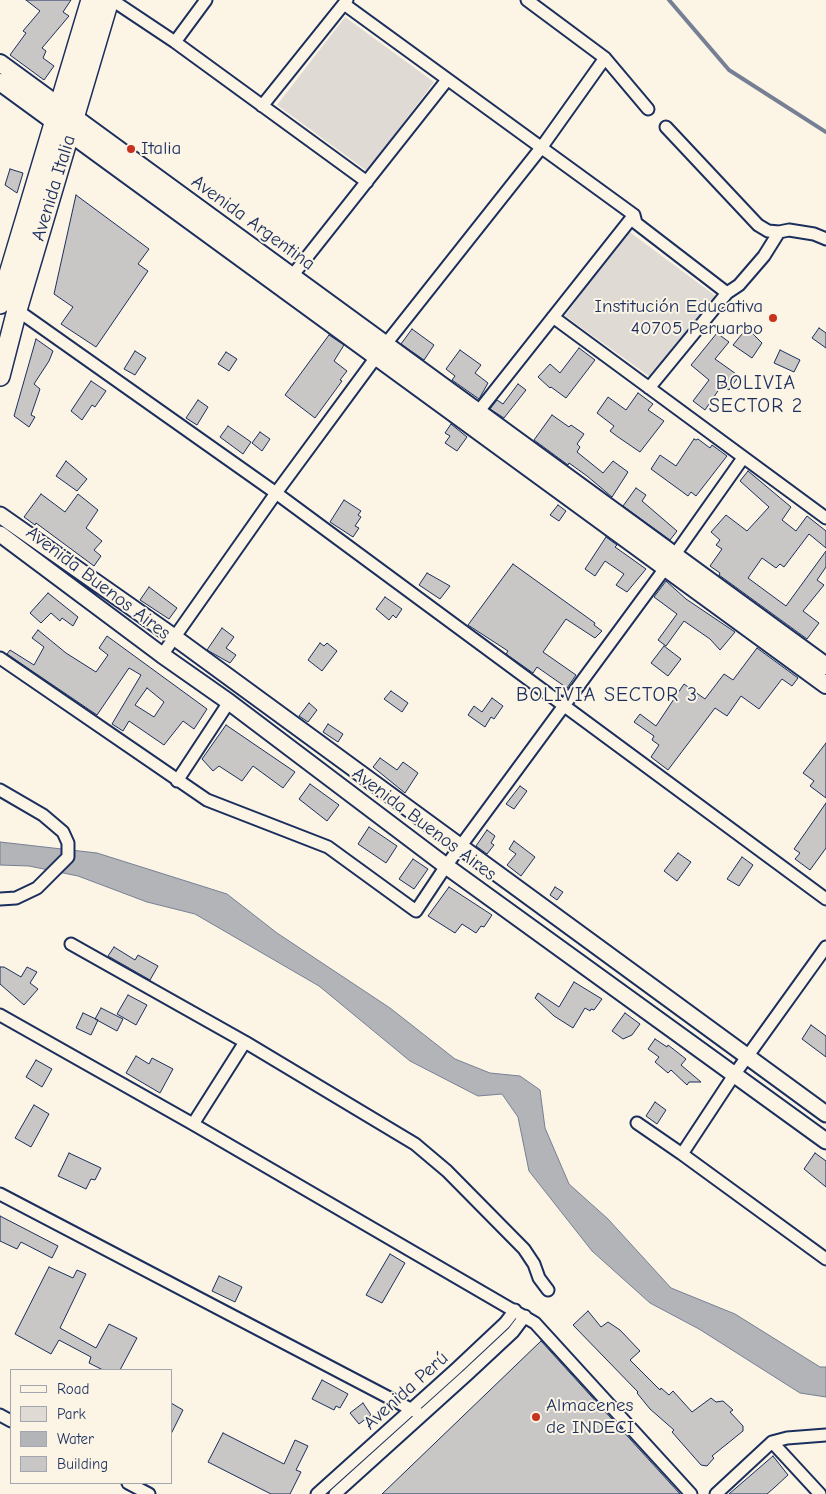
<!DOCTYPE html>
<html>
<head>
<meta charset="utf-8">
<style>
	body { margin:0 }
	#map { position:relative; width:826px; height:1494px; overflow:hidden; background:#fcf5e5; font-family:"Comic Neue",sans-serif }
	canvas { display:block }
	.legend { position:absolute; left:10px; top:1369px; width:162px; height:115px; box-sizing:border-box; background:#fcf5e5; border:1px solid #a2a6af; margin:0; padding:6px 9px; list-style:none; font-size:15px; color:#1b2f5e }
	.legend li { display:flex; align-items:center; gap:10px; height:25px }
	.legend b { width:25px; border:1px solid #a2a6af }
</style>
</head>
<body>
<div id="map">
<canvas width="826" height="1494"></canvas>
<ul class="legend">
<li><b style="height:6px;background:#fcf5e5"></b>Road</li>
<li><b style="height:14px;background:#dfdbd4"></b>Park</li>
<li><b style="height:14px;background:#b2b4b8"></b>Water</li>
<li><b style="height:14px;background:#c8c7c6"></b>Building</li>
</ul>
</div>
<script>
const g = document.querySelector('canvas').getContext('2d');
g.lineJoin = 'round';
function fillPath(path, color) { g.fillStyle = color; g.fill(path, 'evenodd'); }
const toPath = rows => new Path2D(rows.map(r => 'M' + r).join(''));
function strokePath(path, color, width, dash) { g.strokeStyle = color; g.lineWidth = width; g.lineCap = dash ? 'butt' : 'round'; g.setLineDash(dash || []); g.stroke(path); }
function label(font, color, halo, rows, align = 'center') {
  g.font = font + ' "Comic Neue",sans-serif'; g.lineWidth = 4; g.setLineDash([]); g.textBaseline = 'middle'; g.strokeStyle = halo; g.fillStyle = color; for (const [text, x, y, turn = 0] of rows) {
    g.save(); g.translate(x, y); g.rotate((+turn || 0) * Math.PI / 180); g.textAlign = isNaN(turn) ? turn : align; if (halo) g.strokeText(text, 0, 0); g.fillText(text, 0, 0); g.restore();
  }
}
const green = toPath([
	[345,17,434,82,367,171,277,105],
	[627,230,717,297,649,376,565,316]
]);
const water = toPath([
	[0,842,97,853,227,894,277,933,390,1008,455,1059,490,1073,520,1076,540,1090,545,1128,569,1184,608,1219,671,1288,735,1314,820,1367,826,1367,826,1397,800,1393,699,1329,650,1303,592,1251,529,1171,518,1117,502,1094,478,1096,410,1061,319,986,195,914,147,902,78,876,29,866,0,865,0,842]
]);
const stream = toPath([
	[669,0,729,70,826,132]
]);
const building = toPath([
	[26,0,71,0,63,12,69,16,42,48,46,51,43,58,54,66,44,80,10,55,26,33,23,31,40,11,26,0],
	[10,169,23,173,17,193,5,185,10,169],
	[76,195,149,249,138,264,148,271,96,347,61,324,73,307,54,294,76,195],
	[747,328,762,343,752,358,733,345,747,328],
	[819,328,826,333,826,348,812,338,819,328],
	[412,329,434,345,424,360,401,344,412,329],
	[717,333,729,342,715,359,739,376,729,390,722,385,705,410,693,401,709,380,691,365,717,333],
	[329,335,344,345,334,361,347,371,340,380,342,381,315,418,285,395,329,335],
	[36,339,53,351,49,361,34,384,40,389,31,415,35,417,29,427,14,416,36,339],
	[579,348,595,360,566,398,551,387,550,388,538,377,550,364,560,373,579,348],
	[460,350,481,365,475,373,488,383,479,399,452,380,455,376,446,369,460,350],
	[780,350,800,360,794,372,774,363,780,350],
	[135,351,146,358,135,375,124,369,135,351],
	[226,352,237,359,229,371,218,364,226,352],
	[91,381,106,391,95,407,92,405,82,420,71,411,91,381],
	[518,384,526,390,504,418,490,409,497,400,503,404,518,384],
	[638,393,653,404,648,410,664,421,640,452,618,437,610,431,614,426,597,413,608,397,626,410,638,393],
	[198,400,208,407,197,425,186,418,198,400],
	[552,415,569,427,571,425,584,434,577,444,580,447,577,452,603,473,613,461,628,472,612,497,587,476,569,463,568,465,534,440,552,415],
	[451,424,467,437,457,451,445,443,450,436,445,433,451,424],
	[228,426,251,442,243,454,220,437,228,426],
	[260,432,270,439,262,451,252,443,260,432],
	[694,439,696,440,698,439,710,448,712,445,727,456,696,496,691,492,688,496,651,469,660,455,676,466,694,439],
	[66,461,87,479,77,491,56,476,66,461],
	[748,471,791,507,782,520,796,531,807,516,826,531,826,548,809,534,784,567,780,564,776,568,762,558,748,578,786,606,826,551,826,567,817,580,824,585,803,611,819,623,807,639,719,575,720,573,710,566,722,549,716,545,720,540,711,532,726,515,747,531,769,507,740,481,748,471],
	[636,488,646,495,642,501,677,531,670,540,623,506,636,488],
	[41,494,65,512,78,494,98,510,86,528,102,541,94,550,101,556,94,566,36,523,35,525,24,517,41,494],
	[344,500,361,511,358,515,361,517,355,526,359,528,353,537,330,522,344,500],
	[558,505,566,511,559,521,550,515,558,505],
	[606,537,617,545,615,547,646,569,627,592,616,585,624,574,605,561,595,576,585,569,606,537],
	[513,564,595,623,594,625,602,631,595,638,566,619,543,652,576,675,567,688,537,667,533,673,506,654,508,651,468,625,513,564],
	[427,573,450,586,440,599,419,585,427,573],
	[666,581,686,599,735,632,720,650,710,639,684,621,666,646,658,640,677,614,654,597,666,581],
	[149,587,177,608,169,619,140,600,149,587],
	[48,593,78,617,73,626,62,618,60,621,51,613,41,623,30,613,48,593],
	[385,597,402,609,396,618,393,615,389,620,376,609,385,597],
	[222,628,234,637,226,648,236,655,230,663,207,650,222,628],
	[38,630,66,653,96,672,108,655,99,648,107,636,207,709,194,729,183,721,164,745,129,721,123,731,112,724,141,675,129,668,97,715,7,654,10,650,34,665,44,647,32,638,38,630],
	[147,688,164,702,154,717,135,705,147,688],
	[320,643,324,646,327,643,337,651,322,671,308,660,320,643],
	[664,646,681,659,668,676,651,663,664,646],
	[757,648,798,678,792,686,782,679,759,709,741,696,727,716,715,708,668,770,651,757,659,745,652,740,654,736,634,722,640,714,656,726,684,684,705,699,724,674,733,680,757,648],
	[391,691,408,703,402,712,384,699,391,691],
	[492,698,503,706,494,719,491,717,485,727,468,715,474,706,482,712,492,698],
	[309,703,317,710,308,722,299,716,309,703],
	[328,724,343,734,338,742,323,732,328,724],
	[226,725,295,772,283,788,253,766,242,781,219,766,213,771,202,759,226,725],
	[826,743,826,798,810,786,814,781,803,773,826,743],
	[380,758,397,770,403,762,418,773,405,793,373,767,380,758],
	[310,784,339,805,327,821,299,799,310,784],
	[520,786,527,791,514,809,506,804,520,786],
	[826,803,826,848,810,870,795,859,800,853,794,849,826,803],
	[369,827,397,846,386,863,358,844,369,827],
	[487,830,495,836,491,843,494,845,487,854,476,846,487,830],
	[514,841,535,857,521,876,507,865,516,854,509,849,514,841],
	[678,853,691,862,677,881,664,871,678,853],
	[742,857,753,865,739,886,727,879,742,857],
	[413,859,428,869,414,889,399,879,413,859],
	[449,887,492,915,484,927,481,926,476,933,462,924,455,933,428,916,449,887],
	[555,887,563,892,557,900,550,895,555,887],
	[114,947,135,960,138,955,158,966,150,980,108,956,114,947],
	[0,967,4,967,21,977,27,967,37,972,30,983,38,989,24,1005,0,984,0,967],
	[574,982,602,999,594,1010,591,1009,590,1011,585,1008,573,1028,554,1016,535,998,538,993,559,1007,574,982],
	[128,995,147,1005,136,1025,117,1014,128,995],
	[101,1008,123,1019,117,1031,95,1019,101,1008],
	[83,1013,98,1020,91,1035,76,1028,83,1013],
	[625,1013,640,1024,632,1035,623,1039,612,1031,625,1013],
	[811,1025,826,1036,826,1057,802,1039,811,1025],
	[655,1039,667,1047,668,1045,686,1059,681,1065,701,1082,689,1082,687,1085,671,1070,668,1073,655,1062,659,1057,648,1049,655,1039],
	[136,1056,149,1064,152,1058,173,1069,160,1093,126,1073,136,1056],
	[36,1060,52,1069,42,1087,26,1077,36,1060],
	[655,1102,666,1110,657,1124,646,1116,655,1102],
	[34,1105,49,1114,31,1147,15,1138,34,1105],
	[69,1153,101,1168,95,1180,91,1179,86,1189,58,1176,69,1153],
	[815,1153,826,1161,826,1187,804,1169,815,1153],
	[0,1216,58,1246,52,1258,21,1242,17,1249,0,1241,0,1216],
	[390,1254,405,1263,382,1303,366,1295,390,1254],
	[49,1267,73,1278,77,1270,86,1274,60,1328,96,1348,109,1324,137,1338,120,1370,103,1370,89,1363,91,1357,59,1340,51,1354,15,1334,49,1267],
	[219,1276,242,1287,235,1302,212,1291,219,1276],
	[588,1311,601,1327,608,1322,620,1330,640,1351,630,1360,660,1390,661,1388,669,1395,673,1391,692,1412,711,1398,716,1402,723,1401,733,1410,730,1412,743,1426,743,1431,712,1456,714,1458,707,1466,701,1465,672,1432,674,1430,650,1409,637,1393,638,1392,573,1325,588,1311],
	[541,1341,680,1494,382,1494,541,1341],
	[322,1380,348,1394,340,1408,336,1406,334,1410,312,1399,322,1380],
	[171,1403,183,1410,171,1434,171,1403],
	[363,1403,371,1415,359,1424,350,1413,363,1403],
	[223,1433,284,1464,295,1440,308,1446,296,1470,301,1472,290,1494,271,1494,208,1462,223,1433],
	[773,1456,788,1475,775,1487,767,1494,729,1494,773,1456]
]);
const minor = toPath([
	[112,0,175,42,367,182],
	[527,0,605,58,648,109],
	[344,4,634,215,636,223,727,293],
	[175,42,206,0],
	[262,106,347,0],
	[666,127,758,225,768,231,779,232],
	[292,276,447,80],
	[17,310,276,493,826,899],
	[553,317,826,518],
	[649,388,727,293,739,285,764,256,779,232,789,230,814,234,826,239],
	[478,412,634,215],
	[162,655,276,493,385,345,541,148,605,58],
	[0,658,207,800,328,847,416,911,446,866,666,567,743,458],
	[177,781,229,702],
	[0,790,43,815,63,832,68,843,68,857,37,888,16,898,0,899],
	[71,944,245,1042,415,1144,447,1171,524,1249,534,1264,539,1278,548,1290],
	[0,1015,193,1124,535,1323,691,1494],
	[637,1123,682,1154,826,1259],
	[193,1124,245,1042],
	[682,1154,734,1075,826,947],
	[0,1194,422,1415],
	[0,1415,11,1421],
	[772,1442,820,1494],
	[128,1483,149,1494],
	[317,1494,456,1369,505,1323,515,1310],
	[335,1494,468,1374,513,1332,525,1316],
	[716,1494,772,1442,787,1438,826,1435]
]);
const tertiary = toPath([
	[0,515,174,637,826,1114],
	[0,534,162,655,229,702,446,866,826,1141]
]);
const secondary = toPath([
	[0,63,826,666],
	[0,82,826,685]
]);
const primary = toPath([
	[0,304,91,0],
	[0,376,17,310,109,0]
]);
const markers = [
	[131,149,5,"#c8321e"],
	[773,318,5,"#c8321e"],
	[536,1417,5,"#c8321e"]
];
const poiNames = [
	["Italia",141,149],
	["Institución Educativa",763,307,"right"],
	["40705 Peruarbo",763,329,"right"],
	["Almacenes",546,1406],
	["de INDECI",546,1428]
];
const streetNames = [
	["Avenida Italia",54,188,-73],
	["Avenida Argentina",253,223,36],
	["Avenida Buenos Aires",98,583,37],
	["Avenida Buenos Aires",424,824,37],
	["Avenida Perú",406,1391,-42]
];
const neighbourhoodNames = [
	["BOLIVIA",756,383],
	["SECTOR 2",756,406],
	["BOLIVIA SECTOR 3",607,695]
];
fillPath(green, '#dfdbd4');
fillPath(water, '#b2b4b8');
strokePath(water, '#767f94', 1);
strokePath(stream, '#767f94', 4);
fillPath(building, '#c8c7c6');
strokePath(building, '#1b2f5e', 1);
strokePath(minor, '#1b2f5e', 15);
strokePath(tertiary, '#1b2f5e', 19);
strokePath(secondary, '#1b2f5e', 20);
strokePath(primary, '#1b2f5e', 22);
strokePath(minor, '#fcf5e5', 11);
strokePath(tertiary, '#fcf5e5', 15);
strokePath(secondary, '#fcf5e5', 16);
strokePath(primary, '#fcf5e5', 19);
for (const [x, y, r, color] of markers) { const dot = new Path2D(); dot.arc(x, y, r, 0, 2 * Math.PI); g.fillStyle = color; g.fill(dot); strokePath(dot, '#fcf5e5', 2); }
label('19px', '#1b2f5e', '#fcf5e5', poiNames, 'left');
label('19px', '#1b2f5e', '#fcf5e5', streetNames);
g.letterSpacing = '1px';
label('20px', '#1b2f5e', '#fcf5e5', neighbourhoodNames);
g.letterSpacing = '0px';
</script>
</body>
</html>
